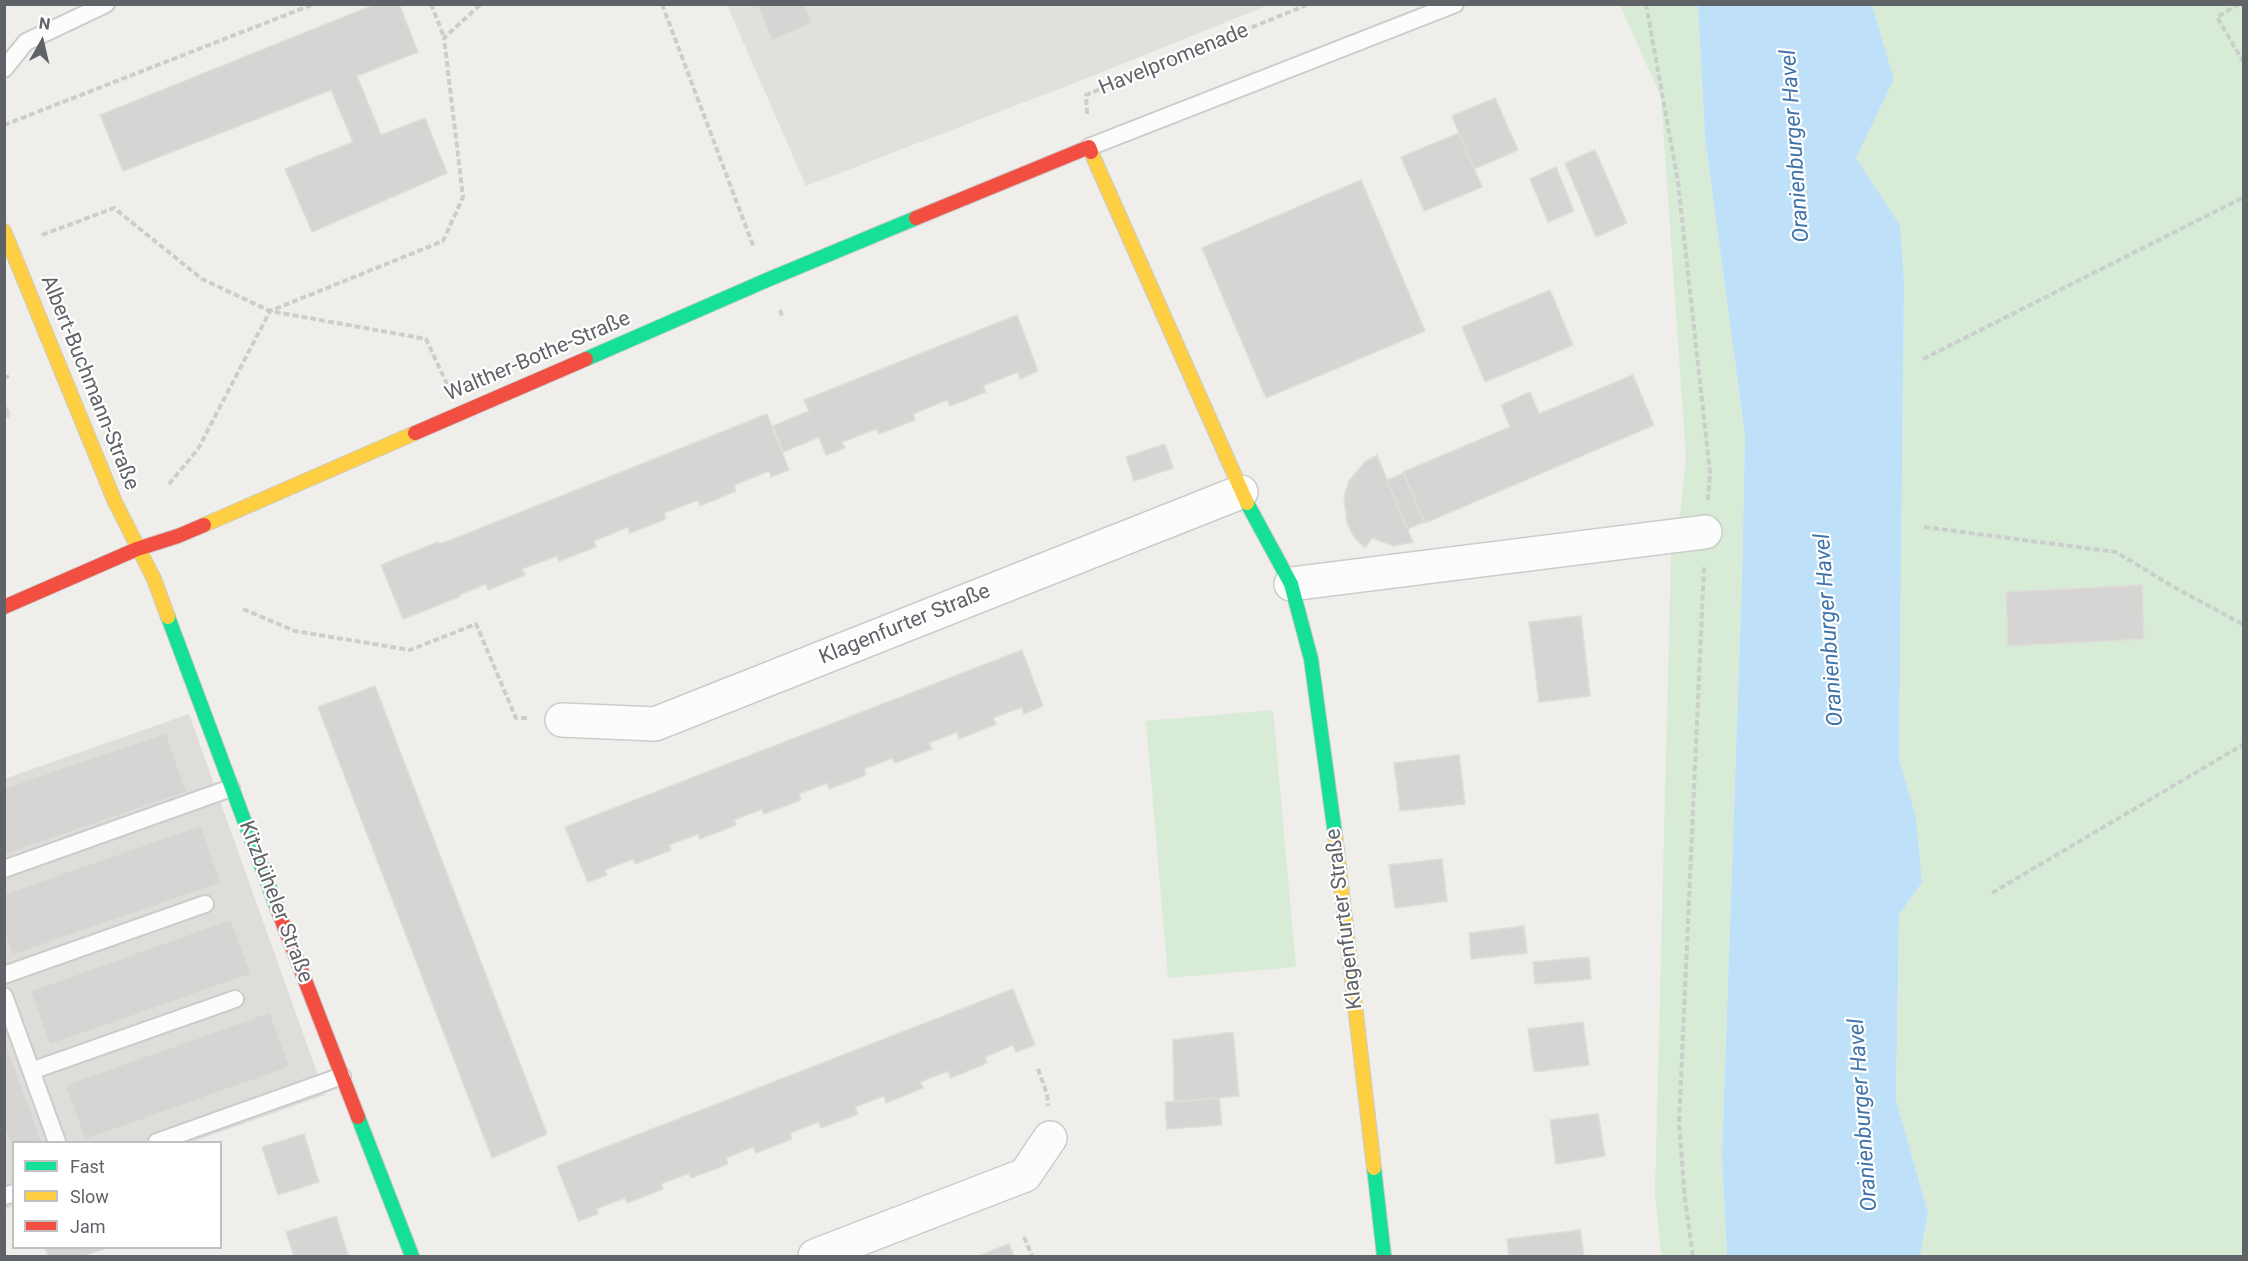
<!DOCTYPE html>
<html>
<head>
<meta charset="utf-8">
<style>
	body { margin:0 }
	#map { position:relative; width:2248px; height:1261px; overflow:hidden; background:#efeeea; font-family:Roboto,sans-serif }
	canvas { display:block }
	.frame { position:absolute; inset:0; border:6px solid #5f6368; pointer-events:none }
	.legend { position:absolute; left:12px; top:1141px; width:210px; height:108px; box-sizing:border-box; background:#fff; border:2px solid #bfc1c3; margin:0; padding:8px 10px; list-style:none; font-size:18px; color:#5f6368 }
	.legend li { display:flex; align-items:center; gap:12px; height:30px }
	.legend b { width:30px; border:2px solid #bfc1c3 }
	.north { position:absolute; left:12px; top:12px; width:60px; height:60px; -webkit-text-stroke:4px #fff; paint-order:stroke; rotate:8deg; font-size:16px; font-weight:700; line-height:24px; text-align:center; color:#5f6368 }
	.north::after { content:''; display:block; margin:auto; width:21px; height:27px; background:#5f6368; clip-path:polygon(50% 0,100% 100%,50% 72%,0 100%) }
</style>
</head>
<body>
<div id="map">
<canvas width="2248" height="1261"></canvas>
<div class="frame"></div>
<ul class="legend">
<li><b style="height:8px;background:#16e098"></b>Fast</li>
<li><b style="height:8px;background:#ffcf43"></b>Slow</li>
<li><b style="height:8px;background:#f24e42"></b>Jam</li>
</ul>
<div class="north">N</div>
</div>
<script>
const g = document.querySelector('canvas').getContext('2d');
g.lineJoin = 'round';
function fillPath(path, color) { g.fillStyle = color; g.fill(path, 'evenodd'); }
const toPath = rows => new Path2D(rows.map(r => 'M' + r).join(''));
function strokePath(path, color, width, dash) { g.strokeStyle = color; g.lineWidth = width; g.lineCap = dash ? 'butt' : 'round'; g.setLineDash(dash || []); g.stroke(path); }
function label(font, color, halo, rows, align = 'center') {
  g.font = font + ' Roboto,sans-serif'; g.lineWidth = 4.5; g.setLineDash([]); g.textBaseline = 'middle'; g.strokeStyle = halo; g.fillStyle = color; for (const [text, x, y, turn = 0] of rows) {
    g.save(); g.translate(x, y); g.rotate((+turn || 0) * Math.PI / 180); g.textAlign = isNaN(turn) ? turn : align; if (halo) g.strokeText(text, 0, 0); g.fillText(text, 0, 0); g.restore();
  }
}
const industrial = toPath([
	[189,714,325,1095,192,1142,14,1142,13,1206,5,1209,4,779]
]);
const education = toPath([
	[727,5,1268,5,1090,77,806,186]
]);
const green = toPath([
	[1620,5,1698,5,1705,138,1745,435,1742,580,1722,1156,1727,1256,1661,1256,1655,1194,1671,556,1680,515,1686,458,1661,97],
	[1872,5,2243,5,2243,1256,1920,1256,1928,1213,1896,1100,1899,915,1922,882,1916,817,1899,759,1904,280,1900,225,1856,158,1894,79],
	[1273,710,1296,967,1168,978,1146,721]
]);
const water = toPath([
	[1698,5,1872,5,1894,79,1856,158,1900,225,1904,280,1899,759,1916,817,1922,882,1899,915,1896,1100,1928,1213,1920,1256,1727,1256,1722,1156,1742,580,1745,435,1705,138]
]);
const building = toPath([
	[376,4,399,4,418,52,357,76,381,135,425,118,447,173,312,232,285,169,353,142,331,90,123,171,100,115,376,4],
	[757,4,804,4,812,23,772,40,757,4],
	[1495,98,1518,150,1474,169,1452,116,1495,98],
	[1459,133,1482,187,1424,211,1401,157,1459,133],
	[1595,150,1627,223,1596,237,1565,163,1595,150],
	[1556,167,1574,211,1548,222,1530,179,1556,167],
	[1361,180,1425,331,1266,398,1202,248,1361,180],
	[1550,290,1573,345,1485,382,1462,327,1550,290],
	[1017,315,1038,371,1020,379,1018,372,983,386,986,392,950,406,947,400,913,414,915,420,879,434,876,429,842,442,845,448,826,455,819,437,783,452,773,426,809,411,804,400,1017,315],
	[1633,375,1654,425,1425,523,1403,472,1510,427,1501,405,1530,392,1539,414,1633,375],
	[4,404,9,411,9,417,4,417,4,404],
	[767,414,789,470,771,477,769,471,734,485,736,491,700,506,698,500,664,513,666,519,630,533,628,527,594,541,596,547,559,561,557,556,522,569,525,575,488,590,486,584,459,595,459,597,403,619,381,565,388,562,438,542,439,544,451,540,767,414],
	[1165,444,1173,468,1134,481,1126,457,1165,444],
	[1377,455,1387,480,1413,542,1394,546,1372,538,1365,548,1354,537,1347,523,1344,497,1349,481,1365,462,1377,455],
	[1403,473,1424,522,1407,529,1387,480,1403,473],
	[2142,585,2144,639,2008,646,2006,592,2142,585],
	[1581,616,1590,696,1539,702,1529,622,1581,616],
	[1022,650,1043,706,1024,714,1022,707,993,718,996,724,959,739,957,732,929,743,932,749,895,763,892,758,864,769,866,775,829,789,827,783,799,794,801,800,764,814,762,809,734,820,736,825,700,839,698,834,669,845,671,850,635,864,633,859,605,870,607,875,588,882,586,878,565,827,1022,650],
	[375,686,547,1134,492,1158,318,707,375,686],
	[166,733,187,792,4,855,4,788,166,733],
	[1459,755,1465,804,1400,811,1394,763,1459,755],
	[201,825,221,883,13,955,4,932,4,894,201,825],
	[1442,859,1447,901,1395,908,1389,865,1442,859],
	[231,919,251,974,50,1045,30,991,231,919],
	[1524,926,1527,953,1471,959,1469,933,1524,926],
	[1589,957,1591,979,1535,984,1533,962,1589,957],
	[1013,989,1035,1045,1016,1052,1013,1045,985,1057,987,1063,951,1078,948,1071,920,1082,923,1088,886,1103,884,1096,855,1107,858,1114,821,1128,818,1122,790,1133,792,1139,756,1153,753,1147,726,1158,728,1164,691,1178,689,1173,661,1184,663,1189,627,1203,625,1198,596,1209,598,1214,579,1221,577,1217,557,1166,1013,989],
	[270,1012,290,1067,85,1140,65,1085,270,1012],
	[1583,1022,1589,1065,1534,1072,1528,1029,1583,1022],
	[1233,1032,1239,1096,1174,1102,1173,1040,1233,1032],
	[4,1038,42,1142,14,1142,14,1151,4,1126,4,1038],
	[1219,1098,1222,1125,1167,1129,1165,1102,1219,1098],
	[1598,1114,1605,1156,1556,1164,1550,1120,1598,1114],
	[304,1134,319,1182,278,1195,262,1147,304,1134],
	[336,1216,348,1255,343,1256,294,1256,286,1232,336,1216],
	[1580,1230,1584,1256,1509,1256,1507,1239,1580,1230],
	[1009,1244,1014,1256,978,1256,1009,1244],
	[45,1248,103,1248,104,1249,83,1256,48,1256,45,1248]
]);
const path = toPath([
	[431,4,444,37],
	[662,4,754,248],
	[1646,4,1678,182,1710,473,1708,500],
	[2239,4,2217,17,2244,63],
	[1087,114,1086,95,1309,4],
	[4,125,314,4],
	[42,235,114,208,202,279,270,311,426,339,447,384],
	[780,310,783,319],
	[1923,359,2244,197],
	[4,378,9,376],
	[169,484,198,449,270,311,443,241,463,197,444,38,481,4],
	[1924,527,2116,552,2172,586,2244,625],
	[243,609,295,631,410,650,476,624,516,718,530,718],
	[1992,893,2244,744],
	[1038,1069,1047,1094,1048,1106],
	[1024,1237,1032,1256],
	[1693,1256,1685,1200,1679,1123,1704,567]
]);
const lane = toPath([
	[4,69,26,42,106,4],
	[1089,147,1455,4],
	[4,869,231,788],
	[4,975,205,904],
	[4,996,57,1142],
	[31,1071,235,999],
	[157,1142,342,1076],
	[4,1196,14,1193]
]);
const street = toPath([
	[1291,584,1705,532],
	[562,720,655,724,1241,492],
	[815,1256,1025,1175,1050,1138]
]);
const fast = toPath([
	[586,359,767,280,916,218],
	[1247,503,1291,584,1311,659,1335,834],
	[168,617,277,908],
	[358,1117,412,1256],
	[1374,1168,1384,1256]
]);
const slow = toPath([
	[1091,152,1247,503],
	[4,231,115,502,154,579,168,617],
	[204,525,415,433],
	[1335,834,1374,1168]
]);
const jam = toPath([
	[916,218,1089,147,1091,152],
	[415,433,586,359],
	[4,607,137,549,178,536,204,525],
	[277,908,358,1117]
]);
const streetNames = [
	["Havelpromenade",1174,60,-22],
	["Walther-Bothe-Straße",538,357,-23],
	["Albert-Buchmann-Straße",89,383,68],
	["Klagenfurter Straße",905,625,-22],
	["Kitzbüheler Straße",275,902,69],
	["Klagenfurter Straße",1345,919,-97]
];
const waterNames = [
	["Oranienburger Havel",1796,146,-94],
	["Oranienburger Havel",1830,630,-94],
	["Oranienburger Havel",1864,1115,-94]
];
fillPath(industrial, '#dfddda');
fillPath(education, '#e2e0da');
fillPath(green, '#d8ebd6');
fillPath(water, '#bfe0f9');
fillPath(building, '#d6d5d3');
strokePath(building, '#deddd9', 1.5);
strokePath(lane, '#cbcccc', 20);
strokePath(street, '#cbcccc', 36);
strokePath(fast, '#cacacb', 16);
strokePath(slow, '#cacacb', 16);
strokePath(jam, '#cacacb', 16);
strokePath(path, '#cacfcc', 4, [6, 3]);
strokePath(lane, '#fdfcfc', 16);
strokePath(street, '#fdfcfc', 33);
strokePath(fast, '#16e098', 14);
strokePath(slow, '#ffcf43', 14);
strokePath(jam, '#f24e42', 14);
label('21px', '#5f6368', '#fff', streetNames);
label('italic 22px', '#4174aa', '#fff', waterNames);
</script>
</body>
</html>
